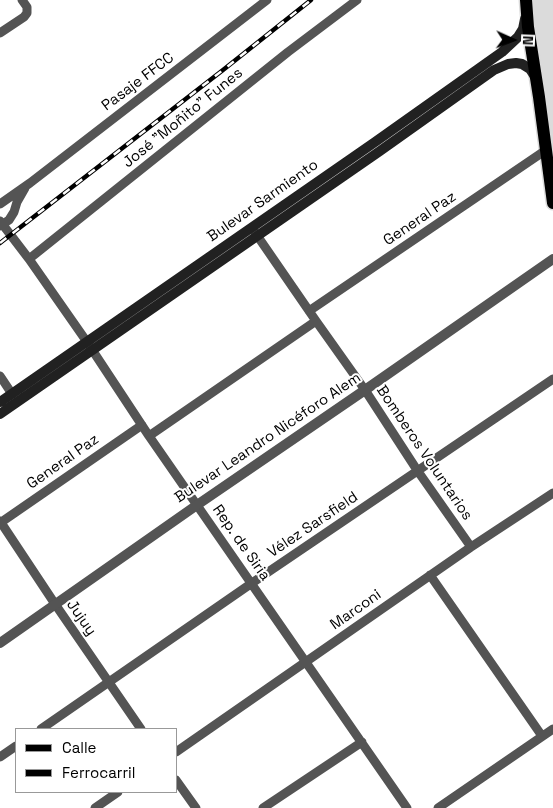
<!DOCTYPE html>
<html>
<head>
<meta charset="utf-8">
<style>
	body { margin:0 }
	#map { position:relative; width:553px; height:808px; overflow:hidden; background:#fff; font-family:"Space Grotesk",sans-serif }
	canvas { display:block }
	.legend { position:absolute; left:15px; top:728px; width:162px; height:65px; box-sizing:border-box; background:#fff; border:1px solid #999; margin:0; padding:6px 9px; list-style:none; font-size:15px; color:#000 }
	.legend li { display:flex; align-items:center; gap:10px; height:25px }
	.legend b { width:25px; border:1px solid #999 }
	.north { position:absolute; left:488px; top:15px; width:50px; height:50px; -webkit-text-stroke:4px #fff; paint-order:stroke; rotate:92deg; font-size:14px; font-weight:700; line-height:20px; text-align:center; color:#000 }
	.north::after { content:''; display:block; margin:auto; width:18px; height:22px; background:#000; clip-path:polygon(50% 0,100% 100%,50% 72%,0 100%) }
</style>
</head>
<body>
<div id="map">
<canvas width="553" height="808"></canvas>
<ul class="legend">
<li><b style="height:6px;background:#000"></b>Calle</li>
<li><b style="height:6px;background:#000"></b>Ferrocarril</li>
</ul>
<div class="north">N</div>
</div>
<script>
const g = document.querySelector('canvas').getContext('2d');
g.lineJoin = 'round';
function fillPath(path, color) { g.fillStyle = color; g.fill(path, 'evenodd'); }
const toPath = rows => new Path2D(rows.map(r => 'M' + r).join(''));
function strokePath(path, color, width, dash) { g.strokeStyle = color; g.lineWidth = width; g.lineCap = dash ? 'butt' : 'round'; g.setLineDash(dash || []); g.stroke(path); }
function label(font, color, halo, rows, align = 'center') {
  g.font = font + ' "Space Grotesk",sans-serif'; g.lineWidth = 4; g.setLineDash([]); g.textBaseline = 'middle'; g.strokeStyle = halo; g.fillStyle = color; for (const [text, x, y, turn = 0] of rows) {
    g.save(); g.translate(x, y); g.rotate((+turn || 0) * Math.PI / 180); g.textAlign = isNaN(turn) ? turn : align; if (halo) g.strokeText(text, 0, 0); g.fillText(text, 0, 0); g.restore();
  }
}
const green = toPath([
	[531,0,553,0,553,169]
]);
const minor = toPath([
	[0,33,24,17,27,13,27,7,22,0],
	[0,204,30,183,267,0],
	[0,221,29,259,87,342,149,436,407,808],
	[0,226,9,220,14,212,17,202,25,188],
	[254,231,316,321,365,390,417,470,471,547],
	[29,259,288,52,357,0],
	[309,311,546,150],
	[0,376,12,394],
	[149,436,316,321],
	[0,521,55,604,141,729],
	[0,523,142,425],
	[430,575,542,736],
	[41,729,252,583,553,379],
	[176,752,471,547,553,493],
	[0,757,16,746],
	[176,780,196,808],
	[95,808,118,792],
	[263,808,362,742],
	[438,808,553,729]
]);
const tertiary = toPath([
	[0,643,197,505,365,390,553,259]
]);
const secondary = toPath([
	[0,402,375,142,502,52,518,37,523,29,525,19],
	[0,414,380,151,494,70,508,64,516,63,522,64,530,69,536,78]
]);
const primary = toPath([
	[526,0,528,27,539,97,553,203]
]);
const rail = toPath([
	[0,243,223,70,311,0]
]);
const streetNames = [
	["Pasaje FFCC",138,82,-37],
	["José \"Moñito\" Funes",183,118,-39],
	["Bulevar Sarmiento",263,201,-35],
	["General Paz",420,219,-34],
	["Bulevar Leandro Nicéforo Alem",268,438,-34],
	["Bomberos Voluntarios",424,453,56],
	["General Paz",63,462,-35],
	["Vélez Sarsfield",313,525,-34],
	["Rep. de Siria",241,543,55],
	["Marconi",356,610,-35],
	["Jujuy",81,618,55]
];
fillPath(green, '#dbdbdb');
strokePath(primary, '#dbdbdb', 15);
strokePath(minor, '#545454', 9);
strokePath(tertiary, '#545454', 10);
strokePath(secondary, '#212121', 10);
strokePath(primary, '#000', 12);
strokePath(rail, '#000', 4.5);
strokePath(rail, '#fff', 2.5, [8]);
label('15px', '#000', '#fff', streetNames);
</script>
</body>
</html>
